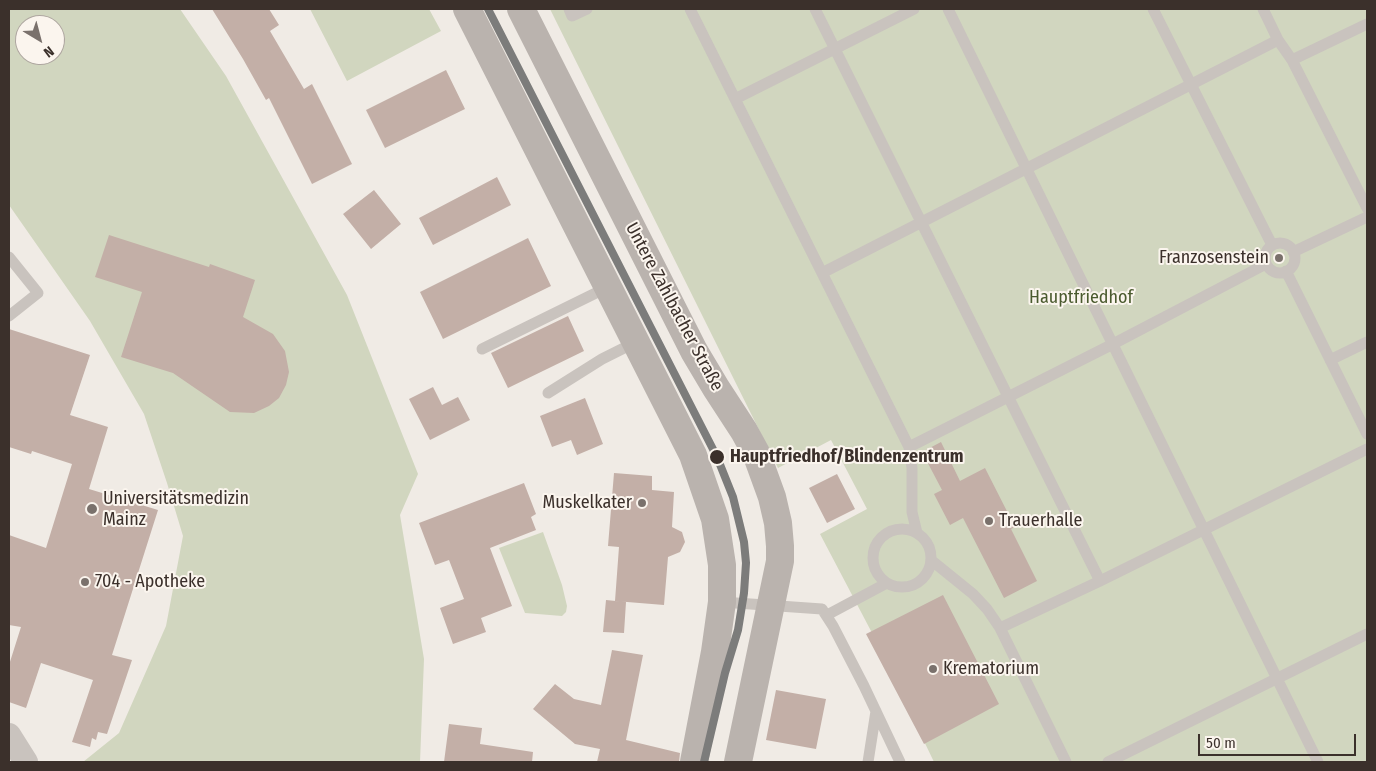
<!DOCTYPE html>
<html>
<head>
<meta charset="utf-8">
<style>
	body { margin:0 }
	#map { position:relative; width:1376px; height:771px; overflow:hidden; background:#f0ebe5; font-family:"Fira Sans Condensed",sans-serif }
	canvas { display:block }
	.frame { position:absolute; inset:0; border:10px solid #3b302b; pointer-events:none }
	.north { position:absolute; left:15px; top:15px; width:50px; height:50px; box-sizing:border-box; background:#fbf5ee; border:1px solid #aea6a0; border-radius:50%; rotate:143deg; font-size:14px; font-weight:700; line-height:20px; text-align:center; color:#3b302b }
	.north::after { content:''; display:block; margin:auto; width:18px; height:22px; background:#7a716c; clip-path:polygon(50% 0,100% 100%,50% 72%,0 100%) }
	.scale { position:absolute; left:1198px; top:734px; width:158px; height:22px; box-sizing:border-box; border:2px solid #3b302b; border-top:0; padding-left:6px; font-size:15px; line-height:18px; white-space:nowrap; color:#3b302b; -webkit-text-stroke:4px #fbf5ee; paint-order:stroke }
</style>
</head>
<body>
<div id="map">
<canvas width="1376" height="771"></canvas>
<div class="frame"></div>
<div class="north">N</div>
<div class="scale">50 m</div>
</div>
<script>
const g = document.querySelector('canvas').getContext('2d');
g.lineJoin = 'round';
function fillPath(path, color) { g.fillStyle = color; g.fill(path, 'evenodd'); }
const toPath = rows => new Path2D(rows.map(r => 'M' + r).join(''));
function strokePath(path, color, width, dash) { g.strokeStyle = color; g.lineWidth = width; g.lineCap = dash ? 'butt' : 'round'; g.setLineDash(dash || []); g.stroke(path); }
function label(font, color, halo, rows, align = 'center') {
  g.font = font + ' "Fira Sans Condensed",sans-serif'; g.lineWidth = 4; g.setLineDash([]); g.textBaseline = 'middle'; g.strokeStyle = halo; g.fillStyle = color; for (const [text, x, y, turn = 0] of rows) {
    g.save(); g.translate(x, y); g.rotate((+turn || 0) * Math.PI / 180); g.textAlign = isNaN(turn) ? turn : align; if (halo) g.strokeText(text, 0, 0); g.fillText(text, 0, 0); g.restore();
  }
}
const green = toPath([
	[9,9,180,9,226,76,347,295,418,474,400,515,424,659,420,762,83,762,119,733,166,626,183,536,167,483,144,414,90,321,9,205],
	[25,25,55,25,55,55,25,55],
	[310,9,429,9,441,31,347,81],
	[550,9,1367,9,1367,762,934,762,871,631,820,534,867,509,831,440,778,468],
	[543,532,562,585,567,606,566,612,562,616,525,613,499,548]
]);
const building = toPath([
	[212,9,269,9,279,25,270,31,304,89,312,84,352,164,312,184,269,98,266,100,243,59],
	[446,70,465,109,385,148,366,110],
	[497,177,511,205,433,245,419,218],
	[374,190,401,224,371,249,343,214],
	[109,235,209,267,210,264,255,280,243,317,273,334,285,351,289,372,286,385,279,398,269,406,254,413,230,412,173,373,121,357,142,292,95,277],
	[528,238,551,286,443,339,420,292],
	[568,316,584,351,508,388,491,353],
	[9,329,90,355,70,415,108,427,89,489,158,510,112,655,132,660,107,734,98,732,96,740,92,738,90,747,72,742,93,680,41,663,26,708,9,702,9,665,21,627,9,625,9,535,46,548,72,464,32,451,31,454,9,447],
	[433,387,442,405,458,397,470,420,430,440,409,399],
	[585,398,603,444,577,455,571,440,552,447,540,416],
	[941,442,960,481,985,468,1015,527,1011,529,1037,581,1004,598,963,518,950,525,934,494,942,490,922,452],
	[614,473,652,476,652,490,674,492,672,527,682,532,685,542,680,552,668,557,664,605,615,601,619,547,608,546],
	[837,474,855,509,827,523,809,488],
	[524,483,536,514,531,517,536,530,490,548,512,606,481,618,486,632,453,644,440,608,464,599,449,560,435,565,419,523],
	[943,595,999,704,924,744,866,634],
	[606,600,626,602,624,633,603,632],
	[612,650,643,655,626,740,680,753,679,762,597,762,600,749,575,744,533,709,555,684,574,699,601,705],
	[776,690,826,699,816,749,766,740],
	[449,724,482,728,480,744,533,752,532,762,444,762]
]);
const lane = toPath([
	[569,9,572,16,587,9],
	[690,9,909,447,912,468,912,512,917,533],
	[815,9,1100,581],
	[948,9,1318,762],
	[1153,9,1272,245],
	[1263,9,1278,40,1292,60,1367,208],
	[1292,60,1367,24],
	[735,99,914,9],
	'1265 258a15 15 0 1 1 30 0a15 15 0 1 1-30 0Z',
	[1293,252,1367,217],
	[9,257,38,293,9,316],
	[1286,271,1367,434],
	[822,273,1278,40],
	[482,349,608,287],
	[1330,360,1367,342],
	[548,393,602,359,636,342],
	[909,447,1113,344,1266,264],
	'873 558a29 29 0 1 1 58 0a29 29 0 1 1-58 0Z',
	[931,560,973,594,987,609,1000,628,1066,762],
	[722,602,822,609,833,626,864,686,900,762],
	[827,615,887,583],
	[1000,628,1100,581,1367,449],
	[868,762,876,711],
	[1108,762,1367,634]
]);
const street = toPath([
	[9,735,26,762]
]);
const secondary = toPath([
	[467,9,693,455,715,519,722,565,722,602,715,652,694,762],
	[521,9,694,351,716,388,744,431,756,453,772,497,778,523,780,546,780,561,738,762]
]);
const tram1 = toPath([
	[488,9,717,457,733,497,744,542,746,563,744,593,738,630,725,673,704,762]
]);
const markers = [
	[1279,258,5,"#7a716c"],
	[717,457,8,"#3b302b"],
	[642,503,5,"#7a716c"],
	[92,509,6,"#7a716c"],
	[989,521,5,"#7a716c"],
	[85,582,5,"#7a716c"],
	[933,669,5,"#7a716c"]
];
const poiNames = [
	["Franzosenstein",1269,258,"right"],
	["Universitätsmedizin",103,499],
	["Mainz",103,520],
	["Muskelkater",632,503,"right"],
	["Trauerhalle",999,521],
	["704 - Apotheke",95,582],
	["Krematorium",943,669]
];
const parkNames = [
	["Hauptfriedhof",1081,298]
];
const streetNames = [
	["Untere Zahlbacher Straße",674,307,62]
];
const stopNames = [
	["Hauptfriedhof/Blindenzentrum",730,457]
];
fillPath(green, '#d1d6bf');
fillPath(building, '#c3afa7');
strokePath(lane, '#c9c3be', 11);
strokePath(street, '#c9c3be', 24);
strokePath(secondary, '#bab3ae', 28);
strokePath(tram1, '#7c7c7b', 8);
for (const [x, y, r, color] of markers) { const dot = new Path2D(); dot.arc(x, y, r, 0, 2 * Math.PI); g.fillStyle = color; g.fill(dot); strokePath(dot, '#fbf5ee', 2); }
label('18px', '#3b302b', '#fbf5ee', poiNames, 'left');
label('18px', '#4a5a2e', '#fbf5ee', parkNames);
label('18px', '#3b302b', '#fbf5ee', streetNames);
label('bold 18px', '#3b302b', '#fbf5ee', stopNames, 'left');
</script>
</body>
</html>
